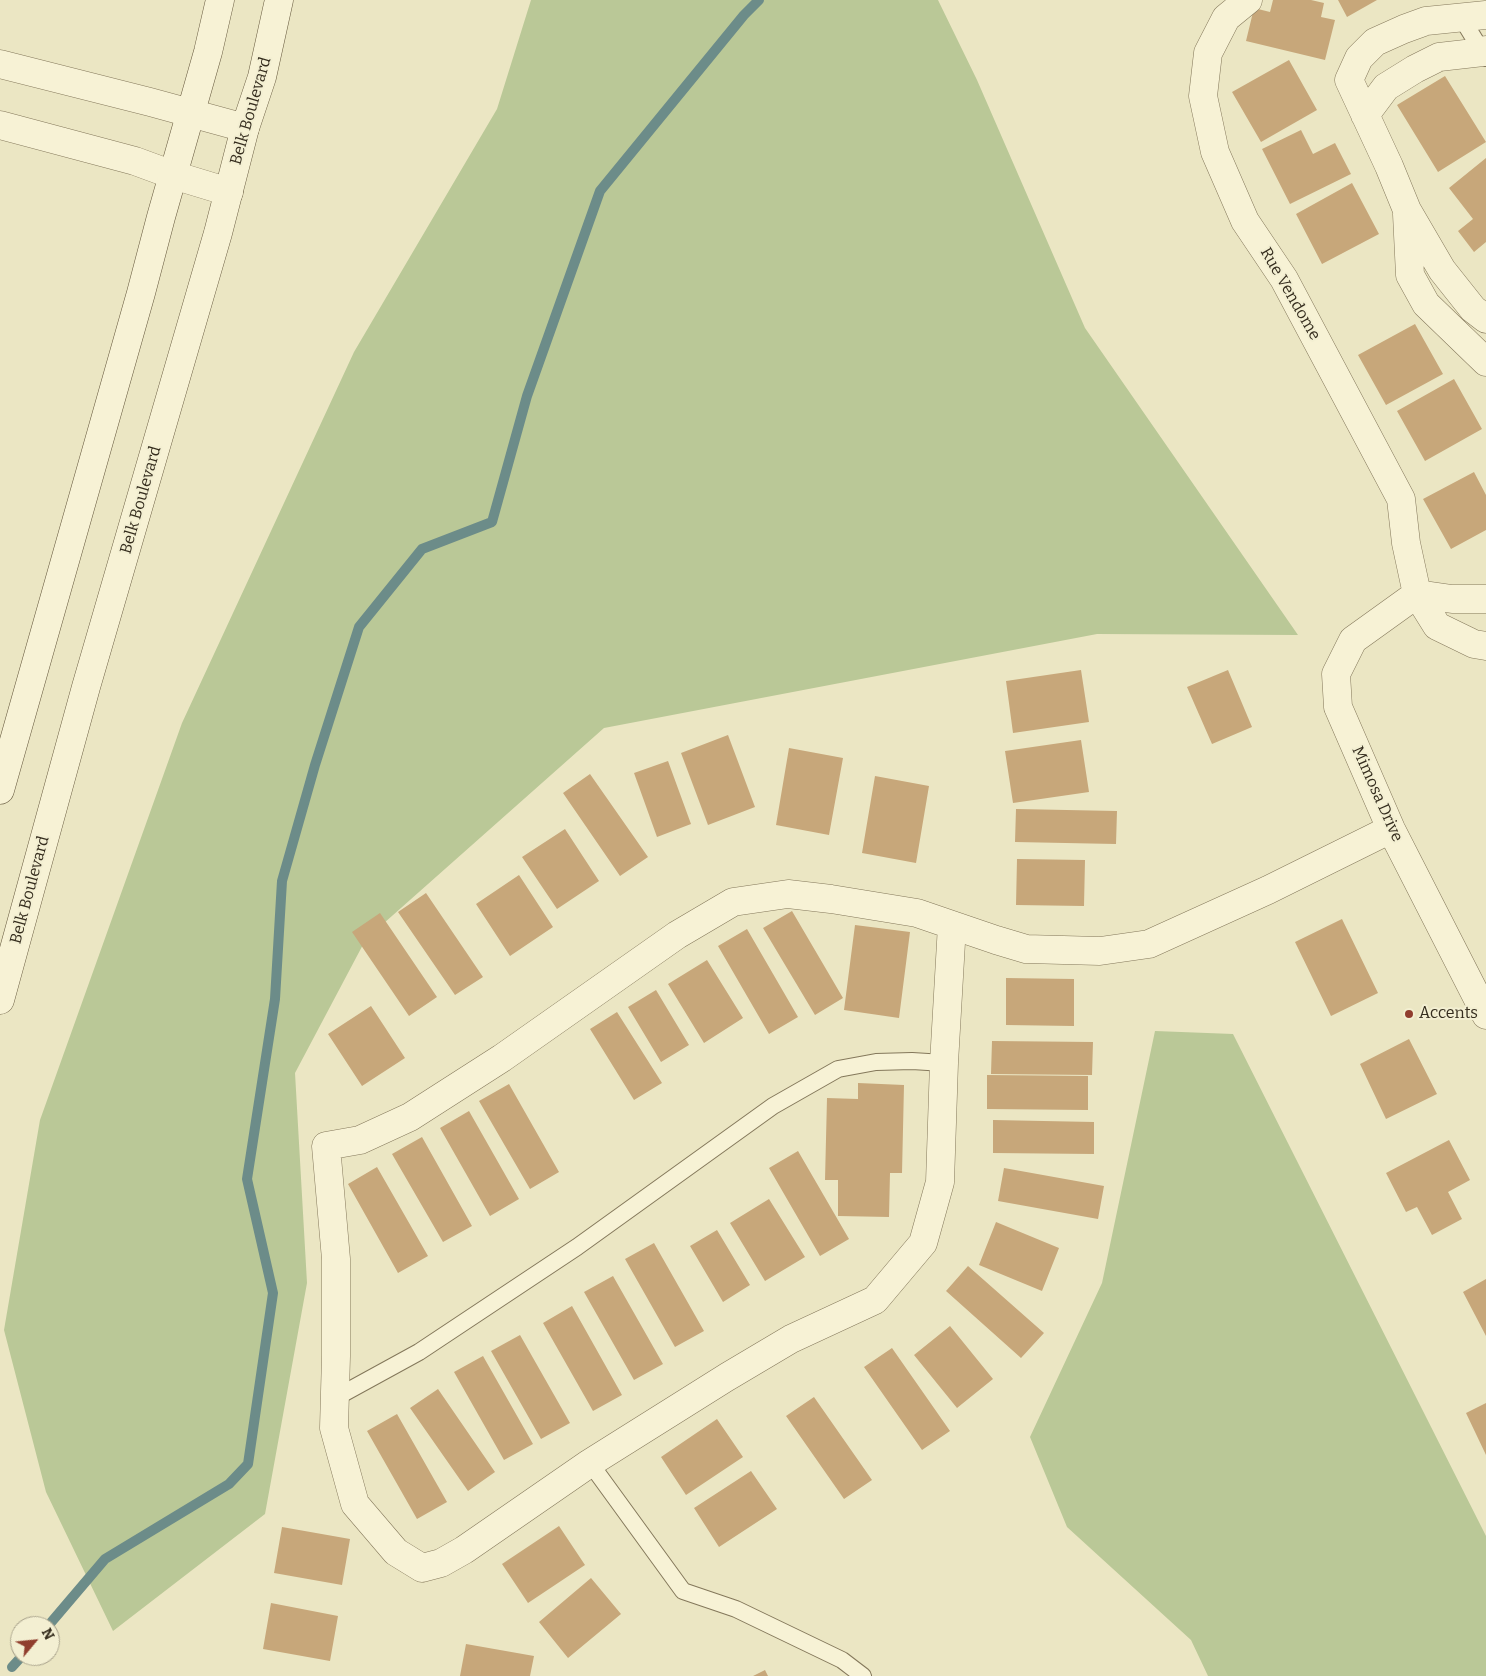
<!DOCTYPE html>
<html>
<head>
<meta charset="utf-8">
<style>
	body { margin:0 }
	#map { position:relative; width:1486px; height:1676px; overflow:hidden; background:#ebe6c3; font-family:Bitter,serif }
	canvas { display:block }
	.north { position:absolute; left:10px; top:1616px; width:50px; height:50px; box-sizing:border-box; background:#f3efd2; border:1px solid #a7a18a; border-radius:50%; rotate:62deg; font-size:14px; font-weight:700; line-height:20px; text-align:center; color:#352d1e }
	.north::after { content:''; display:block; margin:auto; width:18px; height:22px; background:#903e2e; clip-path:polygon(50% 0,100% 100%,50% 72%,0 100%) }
</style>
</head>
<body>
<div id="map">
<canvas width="1486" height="1676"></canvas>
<div class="north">N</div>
</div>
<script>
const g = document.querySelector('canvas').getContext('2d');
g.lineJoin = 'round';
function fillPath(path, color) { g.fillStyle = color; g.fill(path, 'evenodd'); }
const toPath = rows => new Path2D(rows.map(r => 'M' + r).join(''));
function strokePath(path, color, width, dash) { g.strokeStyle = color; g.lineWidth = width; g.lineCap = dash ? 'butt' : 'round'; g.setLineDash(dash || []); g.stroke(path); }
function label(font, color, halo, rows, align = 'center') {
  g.font = font + ' Bitter,serif'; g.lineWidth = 4; g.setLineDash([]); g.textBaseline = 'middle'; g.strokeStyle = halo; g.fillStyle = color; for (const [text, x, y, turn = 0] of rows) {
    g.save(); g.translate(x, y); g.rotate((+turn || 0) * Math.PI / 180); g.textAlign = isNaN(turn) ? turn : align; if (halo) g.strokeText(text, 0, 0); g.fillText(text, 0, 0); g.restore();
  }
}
const green = toPath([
	[531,0,938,0,977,80,1085,328,1298,635,1097,634,604,728,366,939,295,1073,307,1283,265,1514,113,1631,46,1492,4,1330,40,1120,182,723,354,352,497,109],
	[1155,1031,1233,1034,1486,1536,1486,1676,1208,1676,1191,1640,1067,1527,1030,1437,1102,1283]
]);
const stream = toPath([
	[48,1626,105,1559,229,1484,248,1464,273,1293,247,1179,275,999,282,881,315,765,359,627,422,549,492,522,527,396,600,191,744,15,759,0],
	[12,1667,22,1656]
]);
const building = toPath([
	[1273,0,1311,0,1324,3,1321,17,1335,20,1325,60,1246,41,1254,8,1270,12],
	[1338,0,1377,0,1347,17],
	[1289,60,1317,110,1261,142,1232,92],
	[1445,76,1486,142,1438,172,1397,105],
	[1301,130,1313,154,1335,143,1351,174,1290,204,1262,149],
	[1486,158,1486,242,1474,252,1458,231,1473,219,1449,188],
	[1352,183,1379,234,1322,264,1296,214],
	[1415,324,1443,374,1386,405,1358,355],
	[1454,379,1482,429,1425,461,1397,411],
	[1474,472,1486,495,1486,530,1451,549,1423,499],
	[1081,670,1089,722,1013,733,1006,681],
	[1228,670,1252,727,1212,744,1187,687],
	[728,735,755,807,708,825,681,753],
	[1081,740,1089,792,1013,803,1005,751],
	[789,748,843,758,829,835,776,825],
	[668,761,691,824,657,837,634,773],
	[590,774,648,857,620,876,563,793],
	[875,776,929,786,916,863,862,853],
	[1016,809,1117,811,1116,844,1015,842],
	[565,829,599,881,557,909,522,857],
	[1017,859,1085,860,1084,906,1016,905],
	[519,875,553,927,510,956,476,904],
	[426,893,483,977,455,995,398,912],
	[792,911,843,998,815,1015,763,928],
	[380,913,437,997,409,1016,352,932],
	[1342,919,1378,993,1331,1016,1295,942],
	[855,925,910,932,899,1018,844,1010],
	[747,929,798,1017,769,1034,718,946],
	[707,960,743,1018,704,1043,668,984],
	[1006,978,1074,979,1074,1026,1006,1025],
	[656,990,689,1045,661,1062,628,1007],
	[371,1006,405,1058,362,1086,328,1034],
	[617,1012,662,1083,634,1100,590,1029],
	[1409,1039,1437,1094,1386,1119,1360,1064],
	[992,1041,1093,1042,1092,1075,991,1074],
	[987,1075,1088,1076,1088,1110,987,1109],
	[858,1083,904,1085,902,1173,890,1173,889,1217,838,1216,838,1180,825,1180,827,1098,858,1099],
	[509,1084,559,1172,530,1189,479,1101],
	[469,1111,519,1199,490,1216,440,1128],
	[993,1120,1094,1122,1094,1154,993,1153],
	[422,1137,472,1226,443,1242,392,1154],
	[1449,1140,1470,1180,1448,1192,1462,1219,1432,1235,1417,1207,1406,1212,1386,1173],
	[798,1151,849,1239,820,1256,769,1168],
	[377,1167,428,1256,398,1273,348,1184],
	[1004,1168,1104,1186,1098,1219,998,1201],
	[769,1199,805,1257,765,1281,730,1223],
	[996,1222,1059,1248,1042,1291,979,1265],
	[717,1230,750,1285,723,1302,690,1246],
	[654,1243,704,1331,675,1347,625,1259],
	[968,1266,1044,1333,1021,1358,946,1291],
	[613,1276,663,1364,634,1380,584,1292],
	[1486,1279,1486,1336,1463,1292],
	[572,1306,622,1395,593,1411,543,1323],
	[950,1326,993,1379,957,1408,914,1355],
	[520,1335,570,1423,541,1439,491,1351],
	[892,1348,950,1431,922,1450,864,1367],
	[483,1356,533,1444,504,1460,454,1372],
	[438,1389,495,1472,468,1491,410,1408],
	[814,1397,872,1480,844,1499,786,1416],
	[1486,1403,1486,1455,1466,1413],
	[397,1414,447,1502,417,1519,367,1431],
	[717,1419,743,1457,686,1495,661,1457],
	[751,1471,777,1509,719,1547,694,1508],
	[559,1526,585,1565,528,1603,502,1564],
	[282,1527,350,1539,342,1585,274,1573],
	[591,1578,621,1614,568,1658,539,1622],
	[271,1603,338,1616,330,1661,263,1649],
	[466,1644,534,1656,530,1676,460,1676],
	[765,1670,768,1676,753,1676]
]);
const lane = toPath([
	[1461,17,1486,58],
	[335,1398,419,1352,577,1247,773,1106,838,1069,876,1062,912,1061,944,1063],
	[590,1463,683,1591,736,1609,842,1660,863,1676]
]);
const street = toPath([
	[1248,0,1226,18,1208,53,1203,96,1215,152,1245,221,1284,279,1401,499,1406,543,1417,594,1437,626,1474,644,1486,646],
	[1486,15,1426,21,1404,29,1375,42,1359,58,1349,80,1389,166,1407,210,1442,270,1473,309,1486,319],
	[0,64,150,102,245,128],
	[1365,115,1386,87,1415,69,1439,57,1483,52,1486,50],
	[0,125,135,161,173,175,229,192],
	[1407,214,1410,275,1426,304,1486,362],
	[1417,594,1353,640,1336,674,1338,707,1391,829,1486,1015],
	[1417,594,1452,599,1486,599],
	[952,925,944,1063,940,1182,923,1243,875,1300,791,1339,727,1377,590,1463,464,1550,441,1563,422,1568,396,1552,355,1504,334,1428,336,1356,336,1259,326,1146,360,1140,410,1117,502,1058,677,935,733,902,788,894,831,899,917,913,952,925,996,940,1026,949,1100,951,1149,944,1268,890,1391,829]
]);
const secondary = toPath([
	[0,790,141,293,161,217,208,52,220,0],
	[0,1000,86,687,218,233,245,128,262,77,279,0]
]);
const markers = [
	[1409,1014,5,"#903e2e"]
];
const streetNames = [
	["Belk Boulevard",251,111,-74],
	["Rue Vendome",1290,294,60],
	["Belk Boulevard",141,500,-74],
	["Mimosa Drive",1377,794,66],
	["Belk Boulevard",30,890,-75]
];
const poiNames = [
	["Accents",1419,1014]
];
fillPath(green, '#bac897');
strokePath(stream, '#6c8c89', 10);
fillPath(building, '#c7a77a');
strokePath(lane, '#84785b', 18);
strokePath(street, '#84785b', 29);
strokePath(secondary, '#66593e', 29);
strokePath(lane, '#f7f2d5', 16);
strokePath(street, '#f7f2d5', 28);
strokePath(secondary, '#f7f2d5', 28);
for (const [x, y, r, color] of markers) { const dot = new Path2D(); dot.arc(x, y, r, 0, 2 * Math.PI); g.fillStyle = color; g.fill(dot); strokePath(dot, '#f3efd2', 2); }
label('16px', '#352d1e', '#f3efd2', streetNames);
label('16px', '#352d1e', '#f3efd2', poiNames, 'left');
</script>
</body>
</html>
